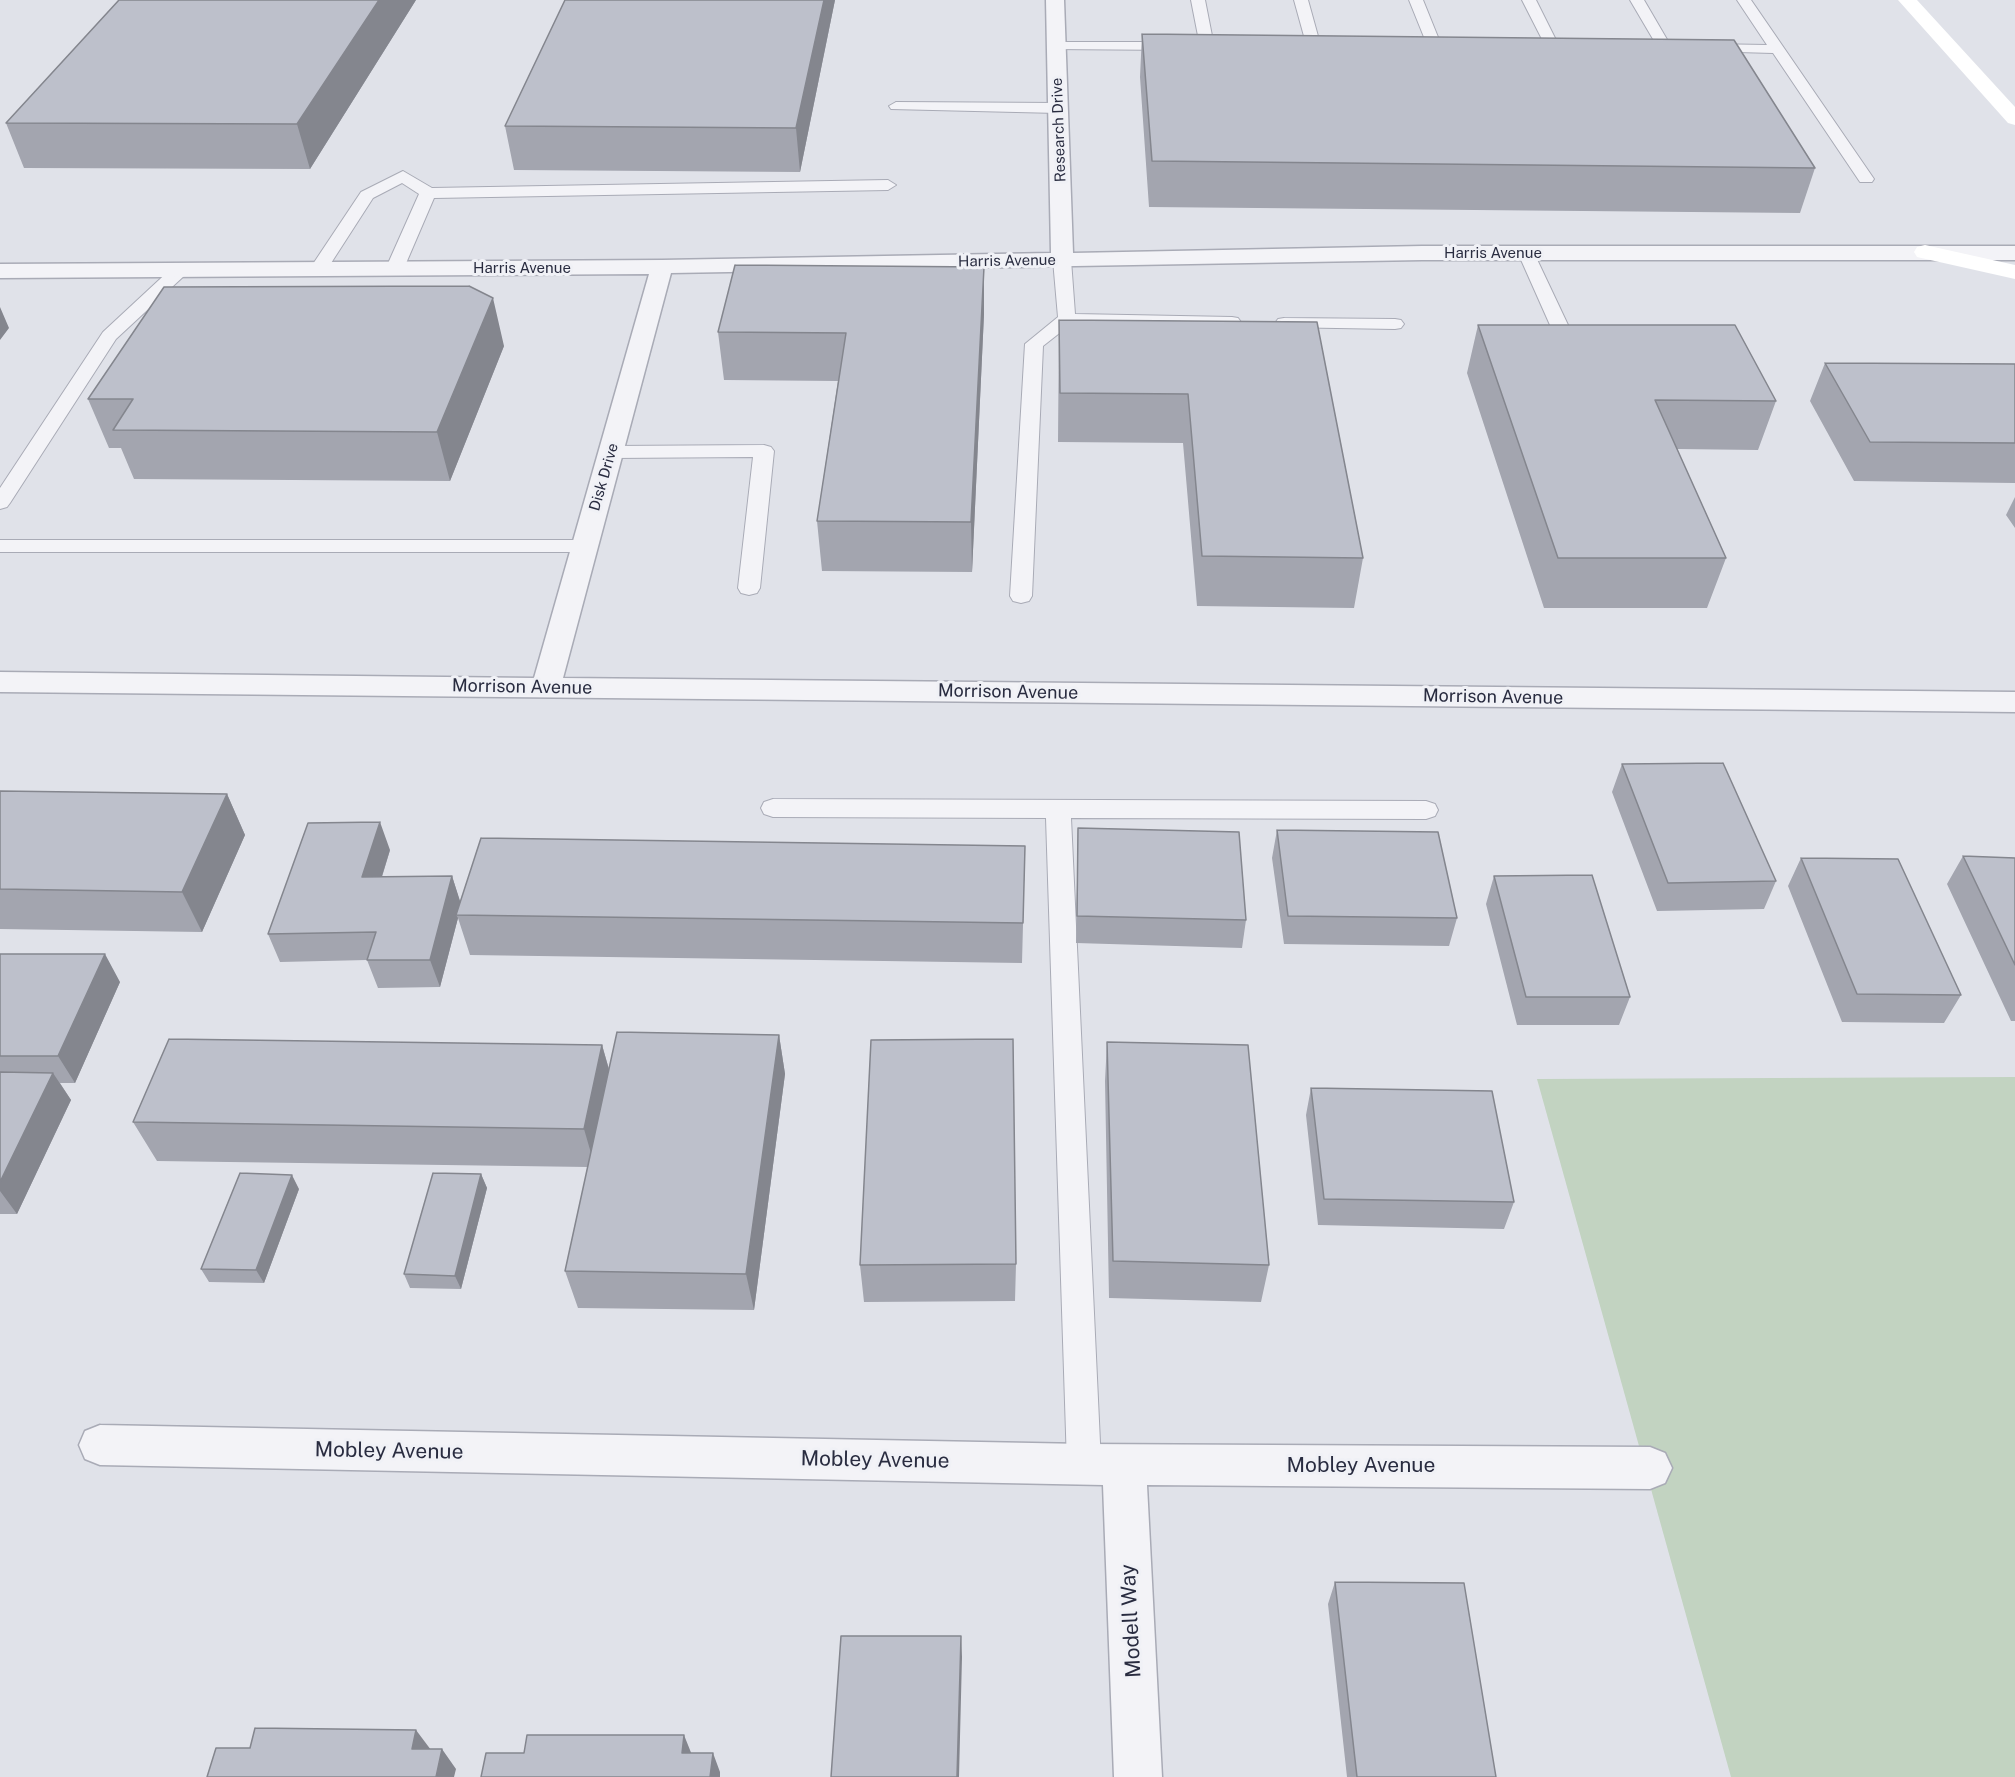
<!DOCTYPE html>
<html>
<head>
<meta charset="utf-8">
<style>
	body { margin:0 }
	canvas { display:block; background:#e0e2e9 }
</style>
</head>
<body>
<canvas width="2015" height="1777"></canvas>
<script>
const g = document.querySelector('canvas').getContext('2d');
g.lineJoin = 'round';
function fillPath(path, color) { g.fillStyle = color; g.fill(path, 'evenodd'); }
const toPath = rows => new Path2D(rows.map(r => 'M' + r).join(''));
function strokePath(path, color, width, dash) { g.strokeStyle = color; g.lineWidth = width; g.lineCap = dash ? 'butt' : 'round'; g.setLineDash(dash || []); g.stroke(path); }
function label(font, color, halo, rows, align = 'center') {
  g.font = font + ' "Public Sans",sans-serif'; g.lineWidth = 6; g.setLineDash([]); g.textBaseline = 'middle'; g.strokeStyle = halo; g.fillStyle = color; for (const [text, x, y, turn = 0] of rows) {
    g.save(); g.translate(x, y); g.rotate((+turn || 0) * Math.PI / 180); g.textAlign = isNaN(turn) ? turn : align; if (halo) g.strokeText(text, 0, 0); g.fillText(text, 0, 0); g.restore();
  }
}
const green = toPath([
	[2015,1077,2015,1777,1731,1777,1537,1079]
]);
const service = toPath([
	[1191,0,1205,0,1214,46,1212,49,1207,50,1200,46,1191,0],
	[1294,0,1308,0,1321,47,1319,50,1314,51,1307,47,1294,0],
	[1409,0,1423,0,1442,47,1440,50,1435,51,1428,47,1409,0],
	[1522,0,1536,0,1560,48,1558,51,1548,51,1522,0],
	[1630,0,1644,0,1672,48,1670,51,1660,51,1630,0],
	[1737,0,1751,0,1874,179,1872,182,1860,182,1773,53,1702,51,1700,48,1702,45,1707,44,1767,45,1737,0],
	[1056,42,1175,42,1182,46,1175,50,1051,49,1049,46,1056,42],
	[896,102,1058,103,1066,108,1058,113,891,109,889,106,896,102],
	[403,171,432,188,888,180,896,185,888,190,434,198,404,268,401,272,395,273,389,272,386,268,419,194,402,183,373,198,324,274,312,274,309,270,361,192,403,171],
	[1526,248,1532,249,1534,253,1568,325,1565,329,1559,330,1553,329,1550,325,1518,253,1520,249,1526,248],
	[1062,255,1068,256,1071,260,1075,314,1232,317,1238,318,1241,322,1238,326,1232,327,1071,324,1043,346,1032,596,1029,601,1021,603,1013,601,1010,596,1025,344,1058,317,1053,260,1056,256,1062,255],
	[179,266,185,267,188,271,185,275,116,339,10,503,7,507,0,509,0,488,103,332,173,267,179,266],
	[1284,318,1395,319,1401,320,1404,324,1401,328,1395,329,1278,327,1275,323,1278,319,1284,318],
	[764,445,771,447,774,451,760,588,757,593,749,595,741,593,738,588,753,457,612,458,605,456,602,452,605,448,612,446,764,445],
	[0,540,585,540,592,542,595,546,592,550,585,552,0,552,0,540],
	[773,799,1426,801,1435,804,1438,810,1435,816,1426,819,1071,818,1101,1464,1096,1475,1084,1480,1072,1475,1067,1464,1046,818,773,817,764,814,761,808,764,802,773,799]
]);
const minor = toPath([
	[1046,0,1064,0,1073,253,1422,246,2015,246,2015,260,1422,260,671,273,563,678,2015,692,2015,712,0,692,0,672,534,678,649,274,0,278,0,264,662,260,1051,253,1046,0],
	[100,1425,1084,1444,1650,1447,1665,1453,1672,1468,1665,1483,1650,1489,1147,1485,1162,1777,1114,1777,1103,1485,100,1465,85,1459,79,1445,85,1431,100,1425]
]);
const secondary = toPath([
	[1898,0,1917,0,2015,107,2015,125,2008,123,1898,0],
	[1925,245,2015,265,2015,279,1917,257,1914,252,1917,247,1925,245]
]);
const wall = toPath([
	[416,0,310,169,24,168,6,123],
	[835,0,800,172,514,170,505,126],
	[1142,34,1815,168,1800,213,1149,207,1140,77],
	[984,267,984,314,972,572,822,571,817,521,838,381,724,380,718,332],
	[1059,320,1317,322,1363,558,1354,608,1197,606,1183,443,1058,442],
	[1478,325,1776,401,1758,450,1677,449,1726,558,1707,608,1544,608,1467,373],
	[504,346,450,481,134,479,121,448,109,448,88,399],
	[1825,363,2015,364,2015,483,1854,481,1810,401],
	[2015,497,2015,528,2006,515],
	[1622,764,1776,881,1764,909,1657,911,1612,792],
	[0,791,227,794,245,835,202,932,0,929],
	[1078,828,1246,920,1242,948,1076,943],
	[1277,830,1457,918,1449,946,1284,944,1272,858],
	[1025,846,1022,963,470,955,458,918,440,987,378,988,367,960,280,962,268,934,390,850,382,877,452,876,460,902],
	[1963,856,2015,858,2015,1021,2011,1021,1947,884],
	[1801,858,1961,995,1944,1023,1842,1022,1788,886],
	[1494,876,1630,997,1619,1025,1517,1025,1486,904],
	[0,954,120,982,75,1083,60,1083,71,1100,17,1214,0,1214],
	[779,1035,785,1074,754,1310,578,1308,565,1271,588,1167,157,1161,133,1122,602,1045,609,1069],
	[1107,1042,1269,1265,1261,1302,1109,1298,1105,1081],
	[1311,1088,1514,1202,1504,1229,1318,1225,1306,1115],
	[481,1174,487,1188,461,1289,410,1288,404,1274],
	[299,1189,264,1283,209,1282,201,1269],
	[1016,1264,1015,1301,864,1302,860,1265],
	[1335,1582,1496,1777,1347,1777,1328,1604]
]);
const shadedWall = toPath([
	[379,0,416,0,310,169,297,124],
	[824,0,835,0,800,172,796,128],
	[984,267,984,314,972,572,971,522],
	[493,298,504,346,450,481,437,432],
	[0,307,9,328,0,340],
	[227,794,245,835,202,932,182,892],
	[380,822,390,850,373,905,362,877],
	[452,876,461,904,456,915,458,918,440,987,430,960],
	[105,954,120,982,75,1083,58,1056],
	[779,1035,785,1074,754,1310,746,1274],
	[602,1045,613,1084,595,1167,584,1129],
	[53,1073,71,1100,17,1214,0,1191,0,1182],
	[481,1174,487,1188,461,1289,455,1276],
	[292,1175,299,1189,264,1283,256,1270],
	[961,1636,962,1657,959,1777,957,1777],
	[416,1730,431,1750,412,1749],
	[684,1735,692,1755,682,1753],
	[442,1749,456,1769,454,1777,436,1777],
	[713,1753,720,1772,720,1777,710,1777]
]);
const building = toPath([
	[119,0,379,0,297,124,6,123,119,0],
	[565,0,824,0,796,128,505,126,565,0],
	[1142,34,1734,40,1815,168,1152,161,1142,34],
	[735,265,984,267,971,522,817,521,846,333,718,332,735,265],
	[469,286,493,298,437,432,113,430,133,399,88,399,164,287,469,286],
	[1059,320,1317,322,1363,558,1202,556,1188,394,1060,393,1059,320],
	[1478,325,1735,325,1776,401,1655,400,1726,558,1558,558,1478,325],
	[1825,363,2015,364,2015,443,1870,442,1825,363],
	[1723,763,1776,881,1668,883,1622,764,1723,763],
	[0,791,227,794,182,892,0,889,0,791],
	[380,822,362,877,452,876,430,960,367,960,376,932,268,934,308,823,380,822],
	[1078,828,1239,832,1246,920,1077,916,1078,828],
	[1277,830,1438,832,1457,918,1288,916,1277,830],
	[481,838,1025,846,1023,923,456,915,481,838],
	[1963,856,2015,858,2015,965,1963,856],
	[1801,858,1898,859,1961,995,1857,994,1801,858],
	[1592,875,1630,997,1526,997,1494,876,1592,875],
	[0,954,105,954,58,1056,0,1056,0,954],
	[617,1032,779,1035,746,1274,565,1271,617,1032],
	[169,1039,602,1045,584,1129,133,1122,169,1039],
	[1013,1039,1016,1264,860,1265,871,1040,1013,1039],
	[1107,1042,1248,1045,1269,1265,1113,1261,1107,1042],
	[0,1072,53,1073,0,1182,0,1072],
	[1311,1088,1492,1091,1514,1202,1324,1199,1311,1088],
	[240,1173,292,1175,256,1270,201,1269,240,1173],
	[433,1173,481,1174,455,1276,404,1274,433,1173],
	[1335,1582,1464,1583,1496,1777,1357,1777,1335,1582],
	[841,1636,961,1636,957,1777,831,1777,841,1636],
	[255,1728,416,1730,412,1749,442,1749,436,1777,207,1777,216,1748,250,1748,255,1728],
	[527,1735,684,1735,682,1753,713,1753,710,1777,481,1777,486,1753,524,1753,527,1735]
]);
const farStreetnames = [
	["Research Drive",1059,130,-92],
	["Harris Avenue",1493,253],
	["Harris Avenue",1007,261,-1],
	["Harris Avenue",522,268],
	["Disk Drive",604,477,-74]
];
const streetNames = [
	["Morrison Avenue",522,687,1],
	["Morrison Avenue",1008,692,1],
	["Morrison Avenue",1493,697,1]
];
const nearStreetnames = [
	["Mobley Avenue",389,1451,1],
	["Mobley Avenue",875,1460,1],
	["Mobley Avenue",1361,1466],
	["Modell Way",1131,1621,-93]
];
fillPath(green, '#c2d3c1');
strokePath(service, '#a9abb6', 2);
strokePath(minor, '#a9abb6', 3);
fillPath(service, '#f3f3f7');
fillPath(minor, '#f3f3f7');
fillPath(secondary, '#fff');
fillPath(wall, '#a3a5af');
fillPath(shadedWall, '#84868e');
fillPath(building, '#bdc0cb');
strokePath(building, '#84868e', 1.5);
label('15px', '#292c40', '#f0f1f6', farStreetnames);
label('18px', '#292c40', '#f0f1f6', streetNames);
label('21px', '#292c40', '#f0f1f6', nearStreetnames);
</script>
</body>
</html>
